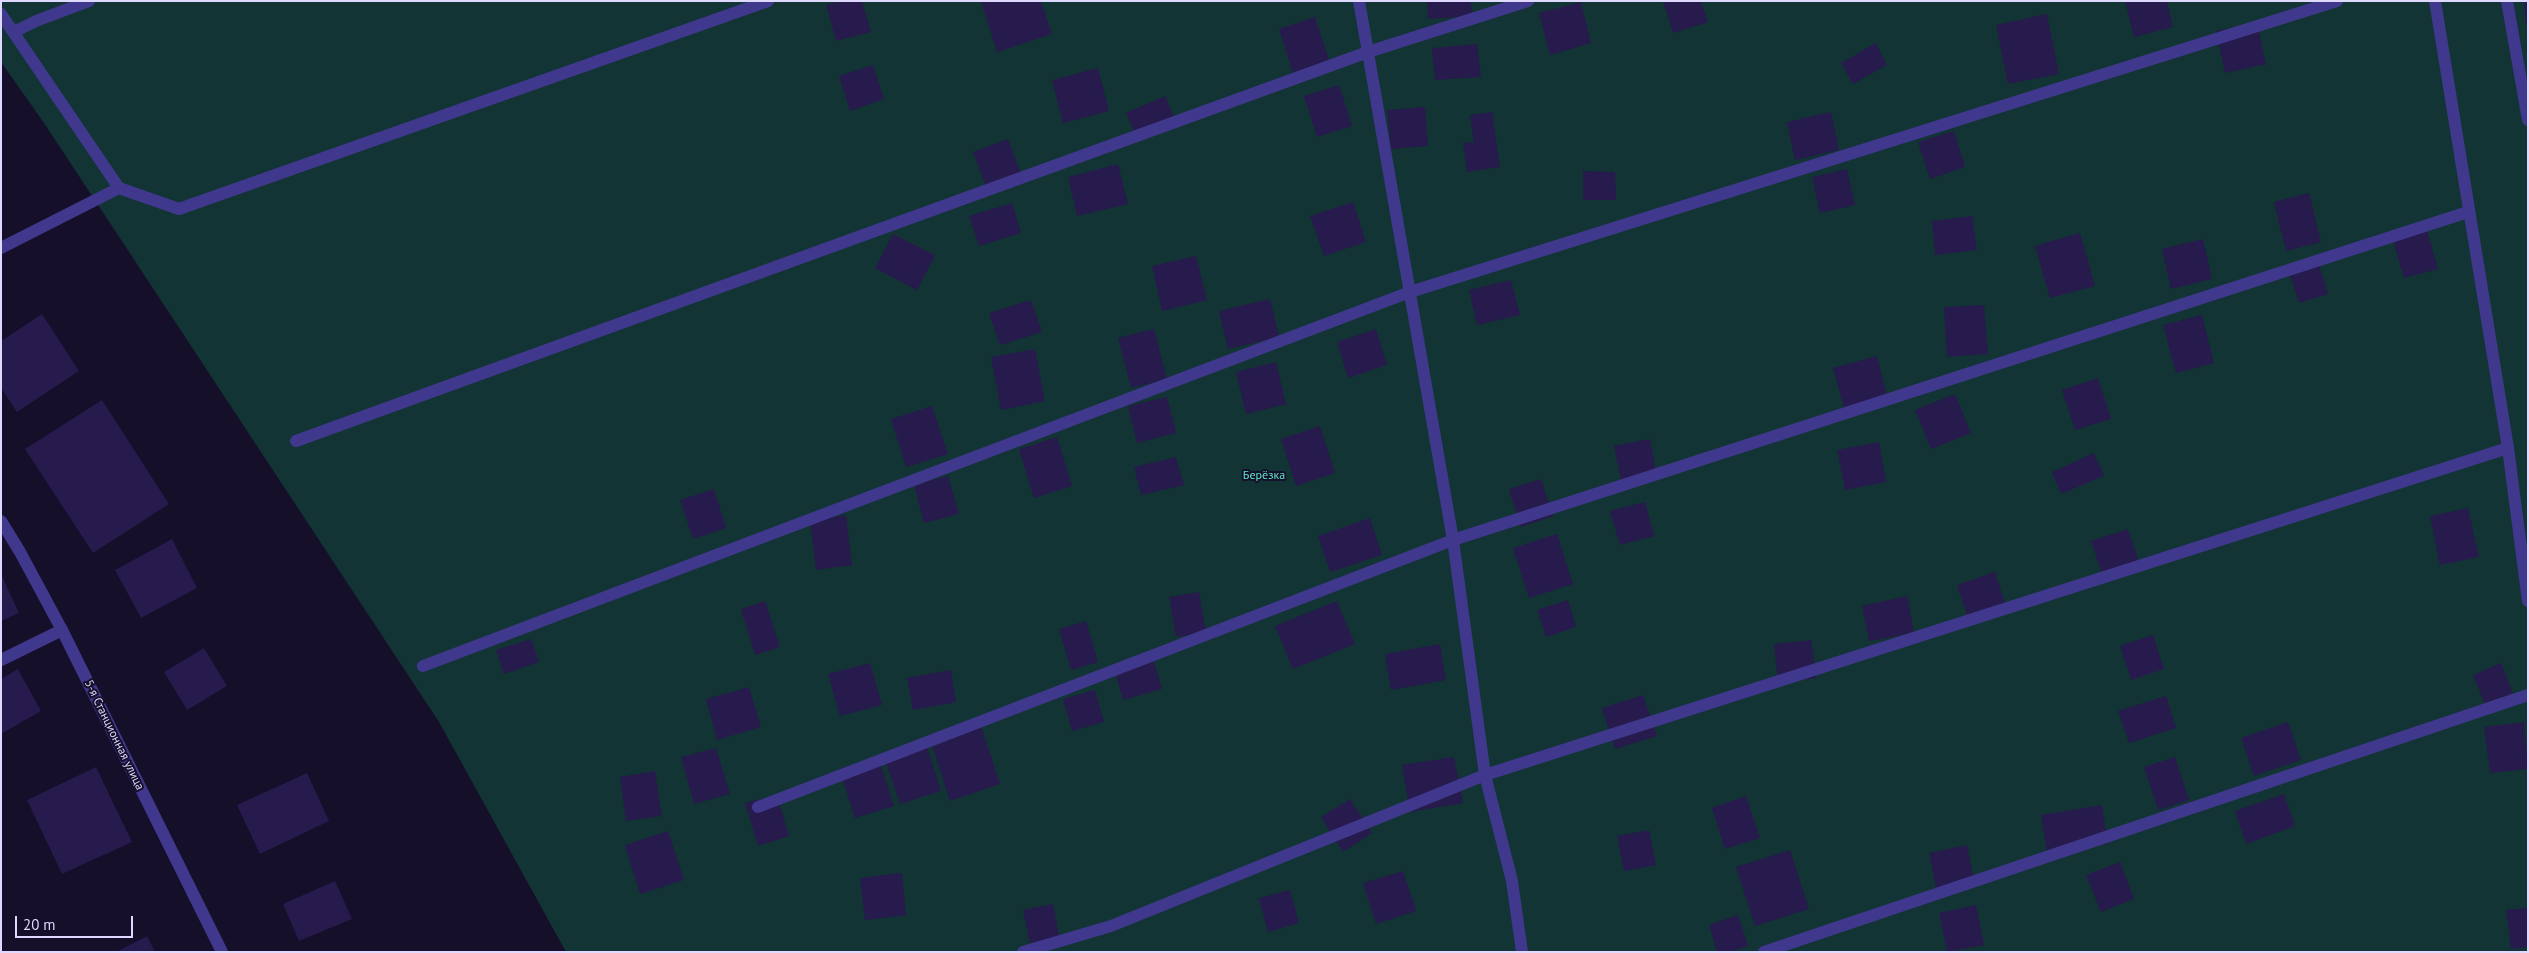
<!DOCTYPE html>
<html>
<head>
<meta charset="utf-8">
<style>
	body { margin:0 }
	#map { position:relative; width:2529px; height:953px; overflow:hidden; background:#150f2a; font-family:"PT Sans",sans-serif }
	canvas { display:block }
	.frame { position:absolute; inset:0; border:2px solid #dfd8ff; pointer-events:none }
	.scale { position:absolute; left:15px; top:916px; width:118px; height:22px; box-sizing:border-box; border:2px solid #dfd8ff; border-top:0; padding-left:6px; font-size:15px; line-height:18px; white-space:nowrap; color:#dfd8ff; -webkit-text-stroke:4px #150f2a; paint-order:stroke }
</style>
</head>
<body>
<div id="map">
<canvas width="2529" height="953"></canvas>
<div class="frame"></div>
<div class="scale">20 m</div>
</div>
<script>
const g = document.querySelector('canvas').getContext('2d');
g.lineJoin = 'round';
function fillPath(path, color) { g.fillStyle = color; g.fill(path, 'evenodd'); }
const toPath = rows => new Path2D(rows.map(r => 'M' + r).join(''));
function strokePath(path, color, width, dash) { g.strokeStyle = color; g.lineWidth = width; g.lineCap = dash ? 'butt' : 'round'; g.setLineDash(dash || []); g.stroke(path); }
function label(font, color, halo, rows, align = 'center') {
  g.font = font + ' "PT Sans",sans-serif'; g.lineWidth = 4; g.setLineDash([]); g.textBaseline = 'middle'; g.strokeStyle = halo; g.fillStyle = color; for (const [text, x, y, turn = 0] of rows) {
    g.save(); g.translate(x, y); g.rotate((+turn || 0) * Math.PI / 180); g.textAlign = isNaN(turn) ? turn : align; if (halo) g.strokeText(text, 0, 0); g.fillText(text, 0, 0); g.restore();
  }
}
const green = toPath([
	[1,1,2528,1,2528,952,566,952,439,722,44,123,1,62]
]);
const building = toPath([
	[842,1,862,1,871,32,836,41,826,5],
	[981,1,1041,1,1052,34,997,52],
	[1427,1,1471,1,1472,16,1428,19],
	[1663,1,1701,1,1708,22,1673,33],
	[2125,1,2167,1,2173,27,2134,37],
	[2524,1,2528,1,2528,24,2526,24],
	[1581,2,1591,43,1550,55,1539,13],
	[2047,14,2059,74,2008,84,1996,25],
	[1315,17,1329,60,1293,73,1279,29],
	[2257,23,2266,64,2225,73,2216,31],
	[1876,43,1887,65,1853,84,1841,63],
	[1477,44,1481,77,1435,80,1432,48],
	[873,65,884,99,850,111,839,76],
	[1098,68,1109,111,1063,123,1052,80],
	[1339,85,1352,126,1317,137,1304,96],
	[1165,96,1177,124,1138,141,1126,113],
	[1425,107,1428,146,1391,149,1387,110],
	[1492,112,1500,167,1467,172,1463,143,1474,142,1470,115],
	[1831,112,1839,150,1795,160,1787,122],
	[1954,131,1965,167,1930,179,1918,142],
	[1008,139,1021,174,986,187,973,152],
	[1118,164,1128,204,1077,216,1068,177],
	[1847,169,1855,205,1820,213,1812,177],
	[1583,171,1615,172,1616,200,1583,200],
	[2309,193,2321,242,2286,251,2274,202],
	[1353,202,1366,242,1324,256,1310,216],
	[1012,203,1021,233,979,246,969,216],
	[1972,216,1977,250,1935,255,1932,221],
	[2426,227,2438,269,2404,278,2392,237],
	[2080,233,2095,286,2050,298,2035,246],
	[893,234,935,255,917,290,875,268],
	[2203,239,2212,279,2171,289,2162,249],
	[1196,256,1207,300,1162,311,1152,266],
	[2318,262,2328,294,2299,303,2289,272],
	[1511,280,1520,315,1477,325,1469,290],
	[1270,299,1279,337,1228,349,1219,311],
	[1031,300,1042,332,1000,345,989,313],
	[1984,305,1988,354,1947,357,1944,307],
	[42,314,79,371,17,412,1,388,1,341],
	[2202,315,2214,363,2176,373,2163,325],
	[1154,329,1167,379,1131,388,1118,338],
	[1376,329,1387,365,1348,378,1337,342],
	[1035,349,1045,401,1001,410,991,357],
	[1877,356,1887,396,1844,408,1833,368],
	[1276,362,1286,404,1246,414,1236,372],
	[2098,378,2111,419,2075,430,2062,390],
	[1955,394,1971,433,1931,449,1915,410],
	[1167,397,1176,433,1137,443,1128,406],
	[102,400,169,504,93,553,25,449],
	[932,406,948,454,906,467,891,419],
	[1320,426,1335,473,1296,486,1281,439],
	[1057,437,1072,486,1034,498,1019,449],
	[1650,439,1657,477,1622,484,1614,446],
	[1879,442,1886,482,1845,490,1837,450],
	[2094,453,2104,476,2061,494,2052,472],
	[1176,457,1184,485,1141,495,1134,467],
	[948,476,959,514,924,523,914,485],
	[1541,479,1553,516,1521,527,1509,489],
	[714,489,726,528,693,539,680,500],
	[1645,502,1654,536,1620,545,1610,511],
	[2468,508,2479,557,2440,565,2430,516],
	[846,515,852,565,816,570,810,520],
	[1370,518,1382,555,1330,572,1318,536],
	[2128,529,2140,565,2103,577,2091,541],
	[1557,534,1573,584,1529,598,1513,548],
	[172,539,197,588,141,618,115,570],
	[1995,572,2006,606,1968,618,1957,585],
	[1,574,19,613,1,621],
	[1199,592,1206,632,1176,637,1169,597],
	[1907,596,1914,633,1869,641,1862,606],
	[1568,600,1576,627,1546,637,1537,610],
	[765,601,780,647,755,655,741,609],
	[1337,601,1355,644,1293,669,1275,626],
	[1086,621,1098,662,1071,670,1059,629],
	[2153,635,2164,669,2131,680,2120,646],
	[531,639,539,662,504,674,496,650],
	[1811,640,1816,678,1778,683,1774,644],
	[1440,644,1446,680,1391,690,1385,654],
	[204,648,227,686,187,710,164,672],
	[1153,657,1162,689,1123,700,1114,668],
	[870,663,882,705,840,716,828,674],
	[2501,663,2513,693,2485,704,2473,675],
	[18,669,41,711,1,734,1,679],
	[951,670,956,702,913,710,907,678],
	[749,687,761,727,717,740,706,699],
	[1095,690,1104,722,1072,731,1063,699],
	[1643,695,1657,736,1615,749,1602,708],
	[2166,696,2176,728,2129,743,2118,711],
	[2288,722,2301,760,2254,776,2241,738],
	[2524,722,2528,769,2490,773,2484,727],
	[981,726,1000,784,950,801,931,742],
	[926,743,941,791,900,804,884,757],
	[716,748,730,794,694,804,681,757],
	[878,757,894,806,855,818,839,769],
	[1454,757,1463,803,1410,812,1402,765],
	[2175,757,2189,800,2158,810,2144,767],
	[96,767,132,842,62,874,27,800],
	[655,771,662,816,626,821,620,777],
	[307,773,329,821,260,854,237,805],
	[2284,794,2295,826,2246,844,2235,811],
	[777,795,789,836,758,846,745,803],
	[1746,796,1760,838,1725,849,1712,808],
	[1350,799,1372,833,1343,852,1321,817],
	[2102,805,2108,844,2047,853,2041,815],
	[1649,830,1656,865,1624,871,1617,836],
	[668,831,684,880,640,894,625,845],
	[1967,845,1974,880,1936,888,1929,853],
	[1790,850,1809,909,1755,926,1736,867],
	[2120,862,2134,899,2101,912,2086,875],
	[1403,871,1416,911,1376,924,1363,883],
	[902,873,906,915,865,920,860,878],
	[335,881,352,919,299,941,283,904],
	[1290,890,1299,923,1268,932,1259,898],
	[1053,904,1059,937,1030,943,1023,910],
	[1976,905,1984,945,1947,952,1939,913],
	[2528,908,2528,947,2511,949,2506,910],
	[1738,915,1748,946,1729,952,1717,952,1709,925],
	[147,936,155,952,116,952]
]);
const service = toPath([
	[1359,1,1453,540,1485,775,1512,881,1522,952],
	[2435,1,2508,448,2528,601],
	[2507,1,2528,120],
	[1,14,119,188,1,248],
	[14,32,36,21,89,1],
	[119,188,179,209,768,1],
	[296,441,1368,52,1528,1],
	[1,660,62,630],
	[423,666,1410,292,2337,1],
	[758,807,1453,540,2468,212],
	[1023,952,1111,926,1485,775,2508,448],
	[1764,952,2528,695]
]);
const minor = toPath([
	[1,521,20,552,62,630,222,952]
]);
const parkNames = [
	["Берёзка",1264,476]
];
const streetNames = [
	["5-я Станционная улица",114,735,64]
];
fillPath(green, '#123435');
fillPath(building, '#271a4c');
strokePath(service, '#40388c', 12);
strokePath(minor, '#40388c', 12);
label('12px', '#5de6cd', '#150f2a', parkNames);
label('12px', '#dfd8ff', '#150f2a', streetNames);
</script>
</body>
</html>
